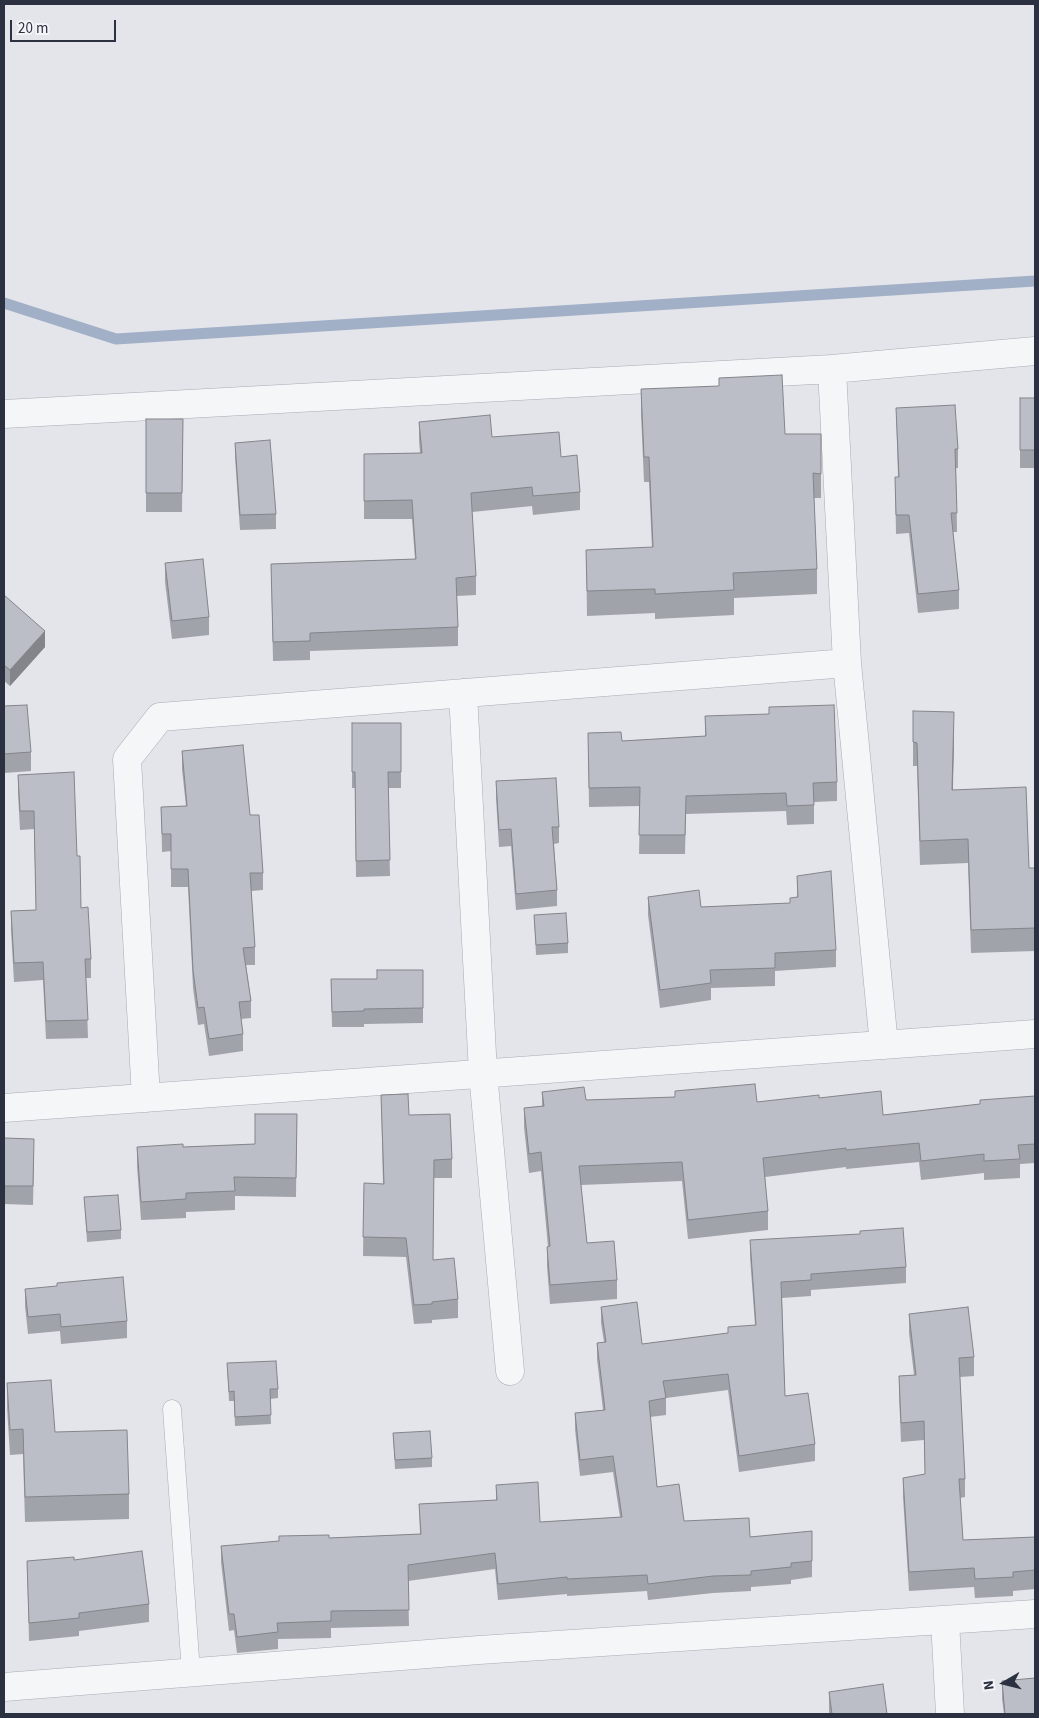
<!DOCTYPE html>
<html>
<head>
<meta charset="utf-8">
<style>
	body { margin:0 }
	#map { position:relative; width:1039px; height:1718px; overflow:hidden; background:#e3e5ea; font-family:"Source Sans 3",sans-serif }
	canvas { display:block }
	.frame { position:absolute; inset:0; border:5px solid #2c3141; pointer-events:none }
	.north { position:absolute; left:979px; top:1658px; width:50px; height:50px; -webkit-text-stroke:4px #f2f4f7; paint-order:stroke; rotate:262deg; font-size:14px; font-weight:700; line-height:20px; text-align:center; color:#2c3141 }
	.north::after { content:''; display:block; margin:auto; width:18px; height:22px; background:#2c3141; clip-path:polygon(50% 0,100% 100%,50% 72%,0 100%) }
	.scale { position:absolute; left:10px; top:20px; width:106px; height:22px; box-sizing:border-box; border:2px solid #2c3141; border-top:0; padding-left:6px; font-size:15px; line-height:18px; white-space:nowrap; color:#2c3141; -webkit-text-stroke:4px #f2f4f7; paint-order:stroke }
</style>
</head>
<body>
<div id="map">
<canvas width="1039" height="1718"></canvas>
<div class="frame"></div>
<div class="north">N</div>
<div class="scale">20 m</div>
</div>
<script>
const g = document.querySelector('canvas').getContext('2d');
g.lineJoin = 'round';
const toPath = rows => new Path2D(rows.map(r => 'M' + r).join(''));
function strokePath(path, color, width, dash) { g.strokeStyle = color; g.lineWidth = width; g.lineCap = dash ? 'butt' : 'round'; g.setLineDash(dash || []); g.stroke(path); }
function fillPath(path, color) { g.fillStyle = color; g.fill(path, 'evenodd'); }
const stream = toPath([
	[4,303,116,339,1035,281]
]);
const service = toPath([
	[172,1409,191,1672]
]);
const minor = toPath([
	[4,414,832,369],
	[847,663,832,369,1035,351],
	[463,693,483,1073,510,1371],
	[146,1098,127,759,160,717,847,663,884,1045],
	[4,1108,1035,1034],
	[945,1620,950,1714],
	[4,1687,479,1650,1035,1614]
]);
const wall = toPath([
	[641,389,785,434,821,434,821,498,814,498,817,569,817,594,734,598,734,615,655,619,655,613,587,616,586,550,652,548,649,482,644,482,641,414],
	[1020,398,1035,398,1035,468,1020,468],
	[896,408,958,449,958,468,956,468,957,532,953,532,959,590,959,609,918,613,909,533,896,534,895,477,898,477],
	[146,419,183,419,182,512,146,512],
	[419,422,492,437,561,457,580,492,580,510,533,515,532,506,472,512,476,576,476,595,457,596,458,627,458,646,310,651,310,660,273,661,271,564,415,559,412,519,364,519,364,454,420,453,419,440],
	[235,443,276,514,276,529,240,530,235,457],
	[165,563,209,617,209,635,172,639,165,582],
	[4,595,45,647,10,686,4,681],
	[4,706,31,752,31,771,4,773],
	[913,711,954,736,953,790,1029,868,1035,868,1035,951,971,953,968,863,920,865,917,766,913,766],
	[705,716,837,782,837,801,814,802,814,824,787,825,786,811,686,814,685,854,639,854,640,806,589,807,588,733,622,741,705,736],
	[352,723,401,723,401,788,388,788,390,876,356,877,355,788,352,788],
	[182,751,250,815,263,873,263,890,251,891,255,947,255,965,246,965,251,1001,251,1018,241,1019,243,1034,243,1051,209,1056,204,1024,198,1025,193,988,188,887,171,887,171,851,162,852,161,807,186,806,182,769],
	[18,775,77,856,81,908,91,959,91,978,86,978,88,1038,46,1039,43,980,14,982,11,930,11,911,36,910,34,829,20,830,18,793],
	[496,781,559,827,559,843,554,844,557,890,557,906,516,910,511,846,499,847,496,798],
	[797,876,836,950,836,967,775,971,775,986,711,988,711,1000,660,1008,648,915,648,897,701,907,790,903,797,897],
	[534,915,568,943,568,953,536,955],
	[423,970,423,1023,364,1024,364,1027,332,1027,331,979,377,979],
	[675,1091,757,1102,819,1098,883,1115,980,1104,1035,1096,1035,1163,1020,1164,1020,1178,984,1180,984,1173,921,1180,919,1162,846,1169,846,1167,765,1177,768,1211,768,1230,688,1239,682,1181,581,1185,587,1243,617,1280,617,1299,550,1304,547,1266,547,1247,548,1247,541,1171,529,1173,524,1127,524,1108,542,1106,542,1092,586,1100,675,1097],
	[381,1095,409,1115,452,1159,452,1178,434,1178,433,1260,458,1299,458,1318,432,1320,432,1323,414,1324,406,1257,363,1256,364,1183,383,1184],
	[297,1114,296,1197,235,1196,235,1210,186,1212,186,1218,141,1220,137,1166,137,1147,183,1147,255,1144],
	[4,1138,34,1157,33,1205,4,1204],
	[84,1197,121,1230,121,1239,87,1242],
	[750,1240,906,1267,906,1283,811,1290,811,1296,782,1298,785,1396,815,1444,815,1461,739,1472,728,1390,666,1398,666,1415,650,1417,657,1487,684,1521,750,1537,812,1531,812,1577,791,1580,791,1584,751,1587,751,1591,713,1593,648,1600,647,1591,567,1596,567,1594,498,1600,495,1569,408,1581,409,1626,331,1628,331,1638,278,1639,278,1649,237,1653,234,1630,229,1631,221,1562,221,1546,329,1538,420,1534,419,1504,496,1500,496,1485,540,1522,620,1517,613,1472,580,1476,575,1429,575,1413,603,1410,597,1359,597,1343,604,1342,601,1323,601,1307,642,1344,728,1333,755,1325,750,1257],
	[25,1289,127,1321,127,1338,61,1344,60,1331,28,1334,25,1306],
	[909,1314,974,1357,974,1376,960,1377,965,1479,965,1497,960,1498,963,1540,1035,1537,1035,1589,1013,1591,1013,1596,975,1598,974,1587,909,1591,903,1497,903,1478,925,1474,924,1440,901,1442,899,1394,899,1376,914,1375,909,1333],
	[227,1363,278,1389,278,1398,270,1399,271,1424,235,1426,234,1401,229,1401],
	[7,1383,55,1432,129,1494,129,1519,25,1522,23,1454,10,1455,7,1408],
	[393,1433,432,1458,432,1467,395,1469],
	[74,1560,149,1604,149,1622,79,1631,79,1636,29,1641,27,1561],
	[1002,1681,1035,1714,1004,1714,1002,1699],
	[829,1692,887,1714,829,1714]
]);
const shadedWall = toPath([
	[45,631,45,647,10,686,10,670],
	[954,712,954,736,952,813,952,790]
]);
const building = toPath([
	[782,375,785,434,821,434,821,474,813,473,817,569,733,573,734,590,655,594,655,589,587,591,586,550,653,547,649,457,644,457,641,389,719,386,719,378,782,375],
	[1020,398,1035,398,1035,450,1020,450,1020,398],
	[955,405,958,449,955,449,957,513,951,513,959,590,918,594,909,515,896,515,895,477,899,477,896,408,955,405],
	[490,415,492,437,559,432,561,457,577,455,580,492,533,496,532,487,471,493,476,576,456,578,458,627,310,633,310,641,273,642,271,564,416,559,412,500,364,501,364,454,422,453,419,422,490,415],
	[146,419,183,419,182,493,146,493,146,419],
	[270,440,276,514,240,515,235,443,270,440],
	[203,559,209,617,172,621,165,563,203,559],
	[4,595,45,631,10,670,4,665,4,595],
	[27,705,31,752,4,754,4,706,27,705],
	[834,705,837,782,813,783,814,805,787,806,786,793,686,796,685,835,639,835,640,787,589,788,588,733,621,732,622,741,706,736,705,716,769,714,769,707,834,705],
	[913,711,954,712,952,790,1026,787,1029,868,1035,868,1035,928,971,930,968,839,920,841,917,743,913,742,913,711],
	[352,723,401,723,401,772,388,772,390,860,356,861,355,772,352,772,352,723],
	[243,745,250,815,259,815,263,873,250,873,255,947,243,948,251,1001,239,1002,243,1034,209,1039,204,1007,198,1008,193,970,188,869,171,869,171,834,162,834,161,807,187,806,182,751,243,745],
	[74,772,77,856,80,856,81,908,88,907,91,959,85,959,88,1020,46,1021,43,962,14,963,11,911,36,910,34,811,20,811,18,775,74,772],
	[556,778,559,827,552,827,557,890,516,894,511,829,499,830,496,781,556,778],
	[831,871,836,950,775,953,775,968,710,970,711,983,660,990,648,897,699,890,701,907,790,903,790,898,798,897,797,876,831,871],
	[566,913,568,943,536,945,534,915,566,913],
	[377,970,423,970,423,1008,364,1009,364,1011,332,1012,331,979,377,979,377,970],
	[755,1084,757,1102,819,1095,819,1098,881,1091,883,1115,980,1104,980,1100,1035,1096,1035,1144,1018,1145,1020,1159,984,1161,984,1154,921,1161,919,1143,846,1150,846,1148,763,1158,768,1211,688,1220,682,1162,579,1166,587,1243,614,1241,617,1280,550,1285,547,1247,550,1246,541,1152,529,1154,524,1108,544,1106,542,1092,584,1087,586,1100,675,1097,675,1091,755,1084],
	[408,1094,409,1115,450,1114,452,1159,434,1160,433,1260,454,1258,458,1299,432,1302,432,1304,414,1305,406,1238,363,1237,364,1183,384,1184,381,1095,408,1094],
	[255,1114,297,1114,296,1178,234,1177,235,1191,186,1193,186,1199,141,1202,137,1147,183,1144,183,1147,255,1144,255,1114],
	[4,1138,34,1139,33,1186,4,1186,4,1138],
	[118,1195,121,1230,87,1232,84,1197,118,1195],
	[903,1228,906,1267,811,1274,811,1280,781,1282,785,1396,808,1393,815,1444,739,1456,728,1374,663,1381,666,1398,649,1401,657,1487,679,1484,684,1521,749,1518,750,1537,812,1531,812,1561,791,1563,791,1567,751,1571,751,1575,713,1576,648,1584,647,1575,567,1579,567,1577,498,1584,495,1553,408,1565,409,1610,331,1611,331,1621,277,1623,278,1632,237,1637,234,1614,229,1614,221,1546,279,1541,279,1536,329,1535,329,1538,421,1534,419,1504,497,1500,496,1485,538,1482,540,1522,622,1517,613,1456,580,1460,575,1413,605,1410,597,1343,606,1342,601,1307,637,1302,642,1344,728,1333,728,1327,756,1325,750,1240,860,1234,860,1231,903,1228],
	[123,1277,127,1321,61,1327,60,1314,28,1317,25,1289,57,1286,57,1283,123,1277],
	[968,1307,974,1357,959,1358,965,1479,959,1479,963,1540,1035,1537,1035,1570,1013,1572,1013,1577,975,1579,974,1568,909,1572,903,1478,925,1474,924,1421,901,1423,899,1376,916,1375,909,1314,968,1307],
	[276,1361,278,1389,270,1389,271,1415,235,1417,234,1391,229,1392,227,1363,276,1361],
	[51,1380,55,1432,127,1430,129,1494,25,1497,23,1429,10,1430,7,1383,51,1380],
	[430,1431,432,1458,395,1460,393,1433,430,1431],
	[142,1551,149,1604,79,1613,79,1618,29,1623,27,1561,74,1557,74,1560,142,1551],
	[1035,1678,1035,1714,1005,1714,1002,1681,1035,1678],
	[883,1684,887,1714,832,1714,829,1692,883,1684]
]);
strokePath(stream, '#a1afc7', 11);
strokePath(service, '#a8abb4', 19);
strokePath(minor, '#a8abb4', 29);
strokePath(service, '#f5f6f8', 18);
strokePath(minor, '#f5f6f8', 28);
fillPath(wall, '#a1a3aa');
fillPath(shadedWall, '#83858b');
fillPath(building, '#bbbec6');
strokePath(building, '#83858b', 1);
</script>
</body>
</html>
